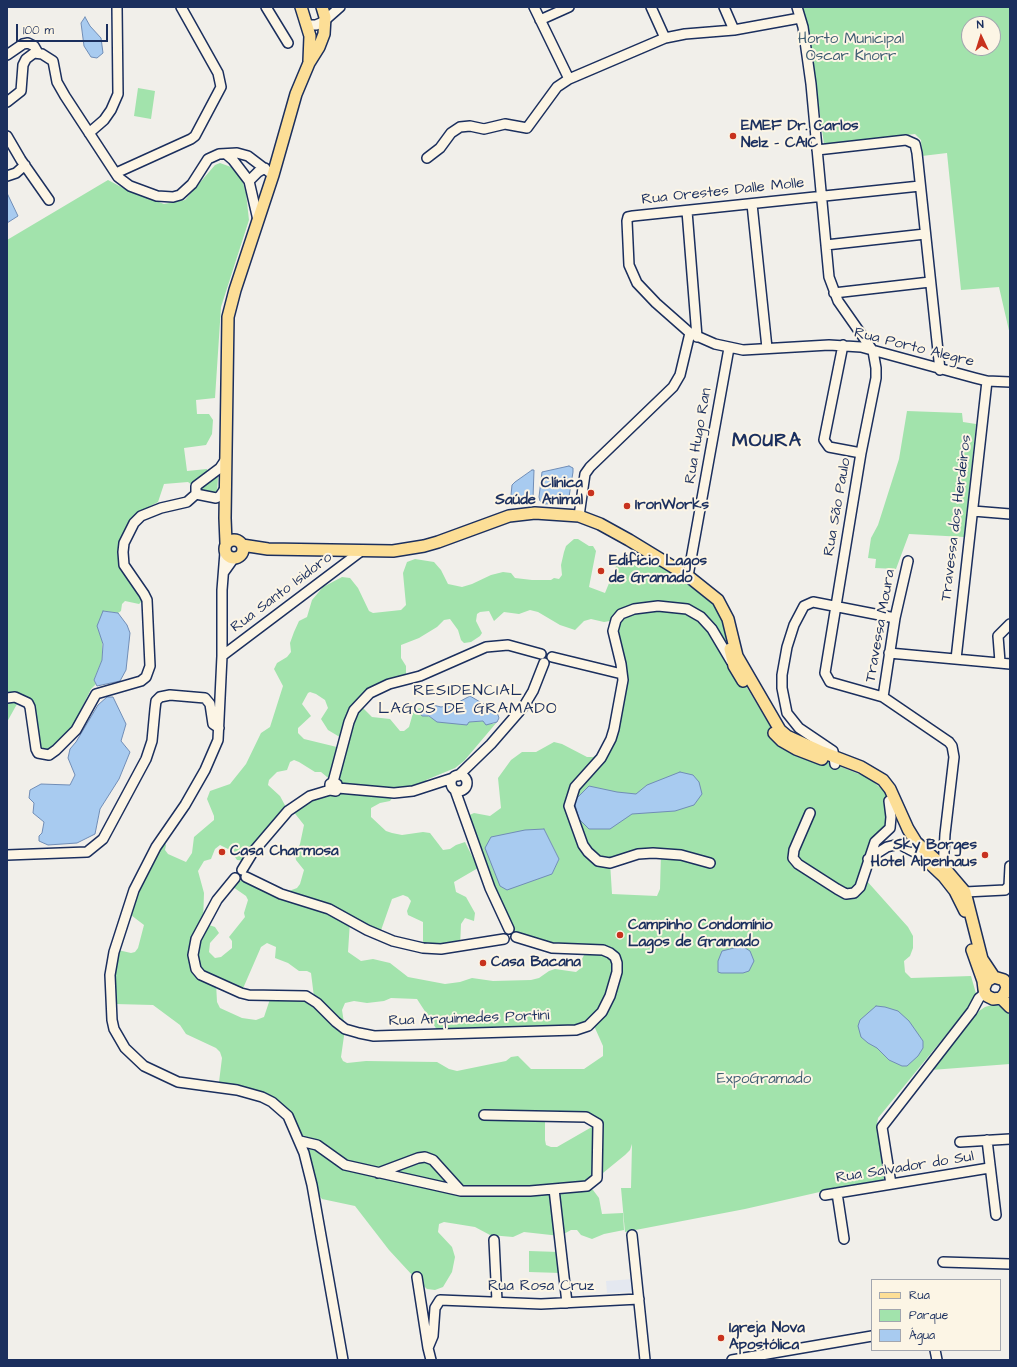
<!DOCTYPE html>
<html>
<head>
<meta charset="utf-8">
<style>
	body { margin:0 }
	#map { position:relative; width:1017px; height:1367px; overflow:hidden; background:#f1efea; font-family:"Architects Daughter",sans-serif }
	canvas { display:block }
	.frame { position:absolute; inset:0; border:8px solid #1b2f5e; pointer-events:none }
	.legend { position:absolute; left:871px; top:1279px; width:130px; height:72px; box-sizing:border-box; background:#fcf5e5; border:1px solid #a2a6af; margin:0; padding:5px 7px; list-style:none; font-size:12px; color:#1b2f5e }
	.legend li { display:flex; align-items:center; gap:8px; height:20px }
	.legend b { width:20px; border:1px solid #a2a6af }
	.north { position:absolute; left:961px; top:16px; width:40px; height:40px; box-sizing:border-box; background:#fcf5e5; border:1px solid #a2a6af; border-radius:50%; rotate:356deg; font-size:11px; font-weight:700; line-height:16px; text-align:center; color:#1b2f5e }
	.north::after { content:''; display:block; margin:auto; width:14px; height:18px; background:#c8321e; clip-path:polygon(50% 0,100% 100%,50% 72%,0 100%) }
	.scale { position:absolute; left:16px; top:24px; width:92px; height:18px; box-sizing:border-box; border:2px solid #1b2f5e; border-top:0; padding-left:5px; font-size:12px; line-height:14px; white-space:nowrap; color:#1b2f5e; -webkit-text-stroke:3px #fcf5e5; paint-order:stroke }
</style>
</head>
<body>
<div id="map">
<canvas width="1017" height="1367"></canvas>
<div class="frame"></div>
<ul class="legend">
<li><b style="height:5px;background:#fcde96"></b>Rua</li>
<li><b style="height:11px;background:#a2e3ac"></b>Parque</li>
<li><b style="height:11px;background:#a8cbf0"></b>Água</li>
</ul>
<div class="north">N</div>
<div class="scale">100 m</div>
</div>
<script>
const g = document.querySelector('canvas').getContext('2d');
g.lineJoin = 'round';
function fillPath(path, color) { g.fillStyle = color; g.fill(path, 'evenodd'); }
const toPath = rows => new Path2D(rows.map(r => 'M' + r).join(''));
function strokePath(path, color, width, dash) { g.strokeStyle = color; g.lineWidth = width; g.lineCap = dash ? 'butt' : 'round'; g.setLineDash(dash || []); g.stroke(path); }
function label(font, color, halo, rows, align = 'center') {
  g.font = font + ' "Architects Daughter",sans-serif'; g.lineWidth = 4; g.setLineDash([]); g.textBaseline = 'middle'; g.strokeStyle = halo; g.fillStyle = color; for (const [text, x, y, turn = 0] of rows) {
    g.save(); g.translate(x, y); g.rotate((+turn || 0) * Math.PI / 180); g.textAlign = isNaN(turn) ? turn : align; if (halo) g.strokeText(text, 0, 0); g.fillText(text, 0, 0); g.restore();
  }
}
const built = toPath([
	[633,1279,635,1292,607,1293,606,1281]
]);
const green = toPath([
	[802,7,1010,7,1010,335,999,287,961,290,947,153,922,156,921,140,915,134,824,144,807,22],
	[969,24,993,24,993,48,969,48],
	[138,88,155,91,151,119,134,116],
	[220,163,231,167,242,180,246,193,249,220,221,307,215,398,196,400,197,414,209,414,213,420,212,434,206,445,184,448,187,471,207,469,208,473,192,485,188,482,164,484,158,502,141,511,126,528,119,545,118,564,141,596,142,601,139,604,125,601,122,604,121,611,118,613,103,611,102,660,94,680,96,684,91,689,73,726,53,748,46,752,41,751,27,698,22,695,7,722,7,240,108,180,125,189,164,204,185,200,215,165],
	[907,411,962,413,963,422,976,424,964,537,909,534,896,569,875,568,876,559,868,558,871,538,878,525,899,459],
	[215,475,218,477,217,493,214,494,198,490],
	[574,539,578,539,589,546,593,546,596,551,589,587,605,593,618,561,622,559,628,561,639,568,648,560,654,559,718,600,729,647,725,651,775,734,796,749,869,778,883,790,889,801,891,817,878,838,866,880,908,927,913,936,913,948,910,956,904,961,905,972,911,978,971,976,977,997,878,1118,877,1124,885,1178,882,1181,824,1191,745,1209,625,1232,621,1188,631,1188,632,1144,630,1150,625,1155,587,1186,593,1190,599,1198,602,1214,623,1213,624,1230,604,1234,592,1239,581,1235,577,1230,571,1230,560,1236,524,1232,513,1237,490,1235,475,1227,444,1222,439,1224,438,1232,452,1247,455,1257,452,1272,443,1287,435,1290,427,1289,413,1276,389,1250,355,1206,322,1199,318,1194,288,1116,272,1102,222,1089,219,1082,222,1058,220,1052,216,1048,186,1034,180,1025,153,1005,115,1004,110,975,118,950,131,953,135,952,138,948,144,925,127,912,162,839,166,845,165,850,168,854,186,862,192,853,194,837,214,820,214,816,207,799,210,791,230,784,246,764,261,733,270,727,283,686,274,669,277,663,287,657,291,652,290,643,294,632,299,621,307,617,312,600,323,587,342,577,350,578,358,588,369,611,373,613,401,610,406,605,403,573,407,562,415,559,434,562,441,570,448,584,462,587,472,584,491,575,503,572,511,573,515,578,532,580,551,580,554,578,559,579,562,575,561,565,564,552,566,546],
	[530,610,538,612,560,625,575,630,584,621,591,619,604,622,616,620,622,687,607,748,593,757,587,757,562,744,554,742,536,752,522,752,511,760,498,778,501,808,490,816,474,813,465,817,512,929,516,935,575,951,586,951,582,959,581,968,576,972,555,969,549,971,539,978,531,980,493,981,472,978,460,982,445,984,408,977,390,963,373,959,361,961,348,952,350,921,379,936,392,899,403,895,408,897,411,901,407,911,408,915,423,922,423,948,460,947,461,924,465,918,474,921,475,913,466,897,456,892,454,882,478,868,465,842,456,845,450,849,443,850,430,833,423,832,402,835,392,833,386,831,371,817,371,808,380,803,390,801,393,797,431,786,426,780,455,768,464,761,497,722,493,724,483,721,469,722,435,719,420,713,424,708,421,708,415,709,413,713,409,727,404,731,400,731,390,719,372,717,361,706,379,688,401,680,406,675,406,666,401,658,401,645,419,638,437,627,444,620,450,619,458,630,461,640,464,643,471,642,480,636,482,633,476,621,477,614,480,612,489,611,494,621,504,612,519,614],
	[310,692,316,694,325,700,328,708,321,719,328,730,343,739,341,748,304,739,298,733,298,728,311,716,302,704,308,693],
	[294,760,299,762,315,772,321,772,333,782,293,811,304,825,300,844,295,855,296,860,304,870,300,884,297,888,281,894,245,879,241,881,237,880,232,885,233,887,246,896,248,900,244,913,245,917,229,937,232,941,232,948,221,957,215,958,209,952,210,943,219,933,215,927,203,923,204,893,198,871,204,861,211,859,215,849,220,845,230,850,237,860,247,861,288,811,280,796,268,785,269,780,277,772,287,770,290,762],
	[544,829,559,859,552,874],
	[661,853,660,889,657,896,612,894,610,862],
	[267,943,276,947,275,958,288,963,299,971,307,971,311,973,314,997,270,999,264,1017,256,1020,242,1018,220,1008,217,1002,216,983,241,993,261,947],
	[391,998,417,999,439,1033,588,1026,595,1021,595,1028,603,1046,603,1056,584,1069,531,1069,518,1056,511,1057,506,1061,457,1071,449,1069,437,1062,366,1061,347,1063,343,1061,341,1057,345,1029,342,1010,345,1003,354,1001,367,1003,384,1001],
	[545,1117,586,1117,597,1124,557,1147,551,1147,546,1145,545,1140],
	[995,1004,1008,1010,1010,1017,1010,1064,931,1070,979,1011,985,1007],
	[529,1251,559,1252,561,1273,529,1272]
]);
const water = toPath([
	[85,17,90,26,101,38,103,53,97,58,91,57,84,46,81,23,85,17],
	[7,193,18,216,7,223,7,193],
	[569,466,573,468,573,472,568,503,543,504,540,501,539,497,542,472,569,466],
	[532,470,534,470,533,498,527,501,517,500,511,495,512,485,515,482,532,470],
	[103,611,118,613,127,625,130,633,126,670,120,681,97,686,94,680,102,660,103,644,97,626,103,611],
	[470,696,497,712,499,718,497,722,486,725,483,721,469,722,467,725,437,722,429,716,422,716,420,713,424,708,433,705,441,707,455,704,470,696],
	[107,697,113,697,126,724,121,741,130,752,119,779,100,809,95,834,77,843,48,845,39,841,39,836,42,833,44,822,33,813,34,803,29,798,30,790,41,784,70,785,75,775,68,758,70,749,76,742,98,705,107,697],
	[680,772,693,775,699,782,702,794,694,805,675,811,632,814,610,829,589,829,579,819,574,801,589,786,617,792,636,794,647,785,680,772],
	[544,829,559,859,552,874,507,890,500,886,485,848,491,837,525,830,544,829],
	[742,946,750,951,754,961,749,971,743,973,721,973,718,972,718,961,722,951,742,946],
	[876,1006,885,1007,898,1011,909,1021,923,1041,923,1048,918,1056,907,1066,902,1066,889,1060,877,1048,868,1043,861,1037,858,1026,860,1020,876,1006]
]);
const minor = toPath([
	[266,7,288,43],
	[534,7,569,79],
	[651,7,665,38],
	[724,7,734,30],
	[797,7,803,27,811,84,829,277,838,301,873,351,876,368,876,378,861,453,825,673,830,682,883,697,949,742,952,746,954,757,945,834,943,869],
	[540,20,569,7],
	[308,25,316,25,323,22,340,7],
	[7,55,23,44,28,43,34,46,38,53],
	[7,102,21,91,23,65,26,59,34,53,42,54,53,61,57,82,65,96,118,177,130,186,157,196,173,197,180,195,192,184,208,159,219,154,237,153,248,156,273,175],
	[89,133,104,120,111,110,118,94,117,7],
	[7,136,21,160,49,200],
	[817,150,906,140,915,144,917,153,940,370],
	[226,154,233,160,249,181,258,220],
	[427,158,440,148,451,133,460,127,470,126,484,129,505,124,527,128,557,87,569,79,665,38,685,34,734,30,800,18],
	[116,173,191,139,195,136,221,87,218,73,181,7],
	[7,176,16,173,25,165],
	[249,181,258,172,265,168],
	[920,186,633,216,628,217,627,221,629,265,637,283,656,303,690,333,715,344,743,350,829,345,861,347,975,378,987,381,1010,382],
	[752,204,767,348],
	[687,211,697,337],
	[826,245,925,234],
	[834,293,930,282],
	[843,345,824,440,829,447,861,453],
	[226,487,220,496,216,498,196,494,196,486,220,468,226,459],
	[973,511,1010,514],
	[579,516,585,474,590,467,673,387,680,375,690,333],
	[225,552,222,590,222,656,218,740,205,770,185,805,156,847,134,890,114,952,110,975,112,1020,114,1029,125,1048,144,1066,178,1082,237,1090,262,1097,272,1102,288,1116,304,1153,312,1185,343,1360],
	[224,572,234,558],
	[688,576,729,348],
	[889,653,1010,664],
	[222,656,360,552],
	[552,657,622,674],
	[956,659,987,381],
	[1000,662,998,636,1010,624],
	[883,697,895,618,908,561],
	[7,698,15,697,28,703,30,707,36,749,38,753,49,755,56,750,76,730,96,694,141,681,146,677,150,666,147,600,144,594,124,565,123,552,124,543,134,523,141,516,161,508,187,502,196,494],
	[835,764,833,751,799,728,787,713,782,688,782,675,787,647,794,625,804,606,813,602,895,618],
	'451 783a8 8 0 1 1 16 0a8 8 0 1 1-16 0Z',
	[458,776,491,744,524,706,533,691,544,663],
	[333,782,349,722,354,710,370,693,389,684,420,676,486,647,508,645,541,654],
	[338,788,394,793,413,791,453,778],
	[455,790,490,888,509,929],
	[810,813,794,850,793,858,798,864,837,889,846,894,854,893,860,887,875,842,890,828,891,817,889,801],
	[7,855,87,852,103,839,146,759,152,741,155,709,156,701,160,697,170,695,205,698,210,704,213,724,219,728],
	[868,859,887,847,899,844,920,855],
	[710,863,681,855,653,853,638,854,610,863,598,861,588,852,583,845,569,806,575,787,601,758,611,739,614,729,623,680,621,664,613,631,616,620,621,614,634,609,658,606,687,609,701,617,712,629,731,661],
	[242,870,253,852,288,811,310,796,330,790,336,791,338,788,337,784,333,782,330,784,330,790],
	[246,877,281,894,329,909,367,930,393,941,423,948,441,949,504,939],
	[235,878,217,900,196,939,193,955,196,969,201,975,241,993,249,995,306,996,317,1003,336,1022,345,1029,359,1033,374,1036,576,1030,588,1026,602,1012,610,996,617,972,617,963,615,957,610,953,603,950,552,948,516,937],
	[965,892,1005,890,1009,886,1010,866],
	[987,1140,996,1215],
	[300,1141,317,1145,345,1165,461,1191,530,1191,587,1186,597,1178,598,1124,586,1117,484,1115],
	[960,1142,1010,1139],
	[378,1173,418,1158,425,1157,433,1160,461,1191],
	[891,1184,882,1127,972,1011,979,998,983,995,984,988],
	[554,1189,567,1303],
	[837,1193,844,1239],
	[825,1195,989,1168],
	[632,1235,645,1360],
	[494,1240,497,1301],
	[943,1262,1010,1264],
	[417,1277,428,1348],
	[935,1350,937,1360],
	[431,1360,428,1348,433,1336,435,1308,440,1300,541,1304,639,1299],
	[732,1360,872,1336]
]);
const major = toPath([
	[301,7,310,36,309,61],
	'225 549a9 9 0 1 1 18 0a9 9 0 1 1-18 0Z',
	[226,543,225,518,228,317,235,290,273,175,296,94,309,63,319,47,324,34,325,17,322,7],
	[242,545,268,549,393,551,424,546,438,542,509,516,535,513,579,516,600,524,629,540,688,576,718,600,728,619,737,656,780,730,787,736,822,752,861,767,883,780,890,789,908,829,916,842,942,865,965,892,982,959,994,977],
	[730,649,734,666,743,681],
	[774,733,782,741,796,749,822,759],
	[925,859,944,877,955,891,965,911],
	[972,950,983,981,984,989,985,993,987,996,993,999,1001,998,1005,993,1007,987,1004,980,994,977,987,981,984,988],
	[1001,998,1010,1007]
]);
const markers = [
	[733,136,4,"#c8321e"],
	[591,493,4,"#c8321e"],
	[627,506,4,"#c8321e"],
	[601,571,4,"#c8321e"],
	[222,852,4,"#c8321e"],
	[985,855,4,"#c8321e"],
	[620,935,4,"#c8321e"],
	[483,963,4,"#c8321e"],
	[721,1338,4,"#c8321e"]
];
const parkNames = [
	["Horto Municipal",851,40],
	["Oscar Knorr",851,57],
	["ExpoGramado",764,1080]
];
const poiNames = [
	["EMEF Dr. Carlos",741,127],
	["Nelz - CAIC",741,144],
	["Clínica",583,484,"right"],
	["Saúde Animal",583,501,"right"],
	["IronWorks",635,506],
	["Edifício Lagos",609,562],
	["de Gramado",609,579],
	["Sky Borges",977,846,"right"],
	["Hotel Alpenhaus",977,863,"right"],
	["Casa Charmosa",230,852],
	["Campinho Condomínio",628,926],
	["Lagos de Gramado",628,943],
	["Casa Bacana",491,963],
	["Igreja Nova",729,1329],
	["Apostólica",729,1346]
];
const streetNames = [
	["Rua Orestes Dalle Molle",723,192,-6],
	["Rua Porto Alegre",914,348,14],
	["Rua Hugo Ran",699,436,-80],
	["Rua São Paulo",838,507,-80],
	["Travessa dos Herdeiros",957,518,-83],
	["Rua Santo Isidoro",282,593,-37],
	["Travessa Moura",881,626,-80],
	["Rua Arquimedes Portini",469,1019,-2],
	["Rua Salvador do Sul",905,1168,-9],
	["Rua Rosa Cruz",541,1287]
];
const neighbourhoodNames = [
	["RESIDENCIAL",468,692],
	["LAGOS DE GRAMADO",468,710]
];
const districtNames = [
	["MOURA",767,442]
];
fillPath(built, '#e4e8f0');
fillPath(green, '#a2e3ac');
fillPath(water, '#a8cbf0');
strokePath(water, '#708db6', 1);
strokePath(minor, '#1b2f5e', 12);
strokePath(major, '#1b2f5e', 14);
strokePath(minor, '#fcf5e5', 9);
strokePath(major, '#fcde96', 11);
for (const [x, y, r, color] of markers) { const dot = new Path2D(); dot.arc(x, y, r, 0, 2 * Math.PI); g.fillStyle = color; g.fill(dot); strokePath(dot, '#fcf5e5', 1.5); }
label('15px', '#3d5c72', '#fcf5e5', parkNames);
label('bold 15px', '#1b2f5e', '#fcf5e5', poiNames, 'left');
label('15px', '#1b2f5e', '#fcf5e5', streetNames);
g.letterSpacing = '1px';
label('16px', '#1b2f5e', '#fcf5e5', neighbourhoodNames);
g.letterSpacing = '0px';
g.letterSpacing = '1px';
label('bold 19px', '#1b2f5e', '#fcf5e5', districtNames);
g.letterSpacing = '0px';
</script>
</body>
</html>
